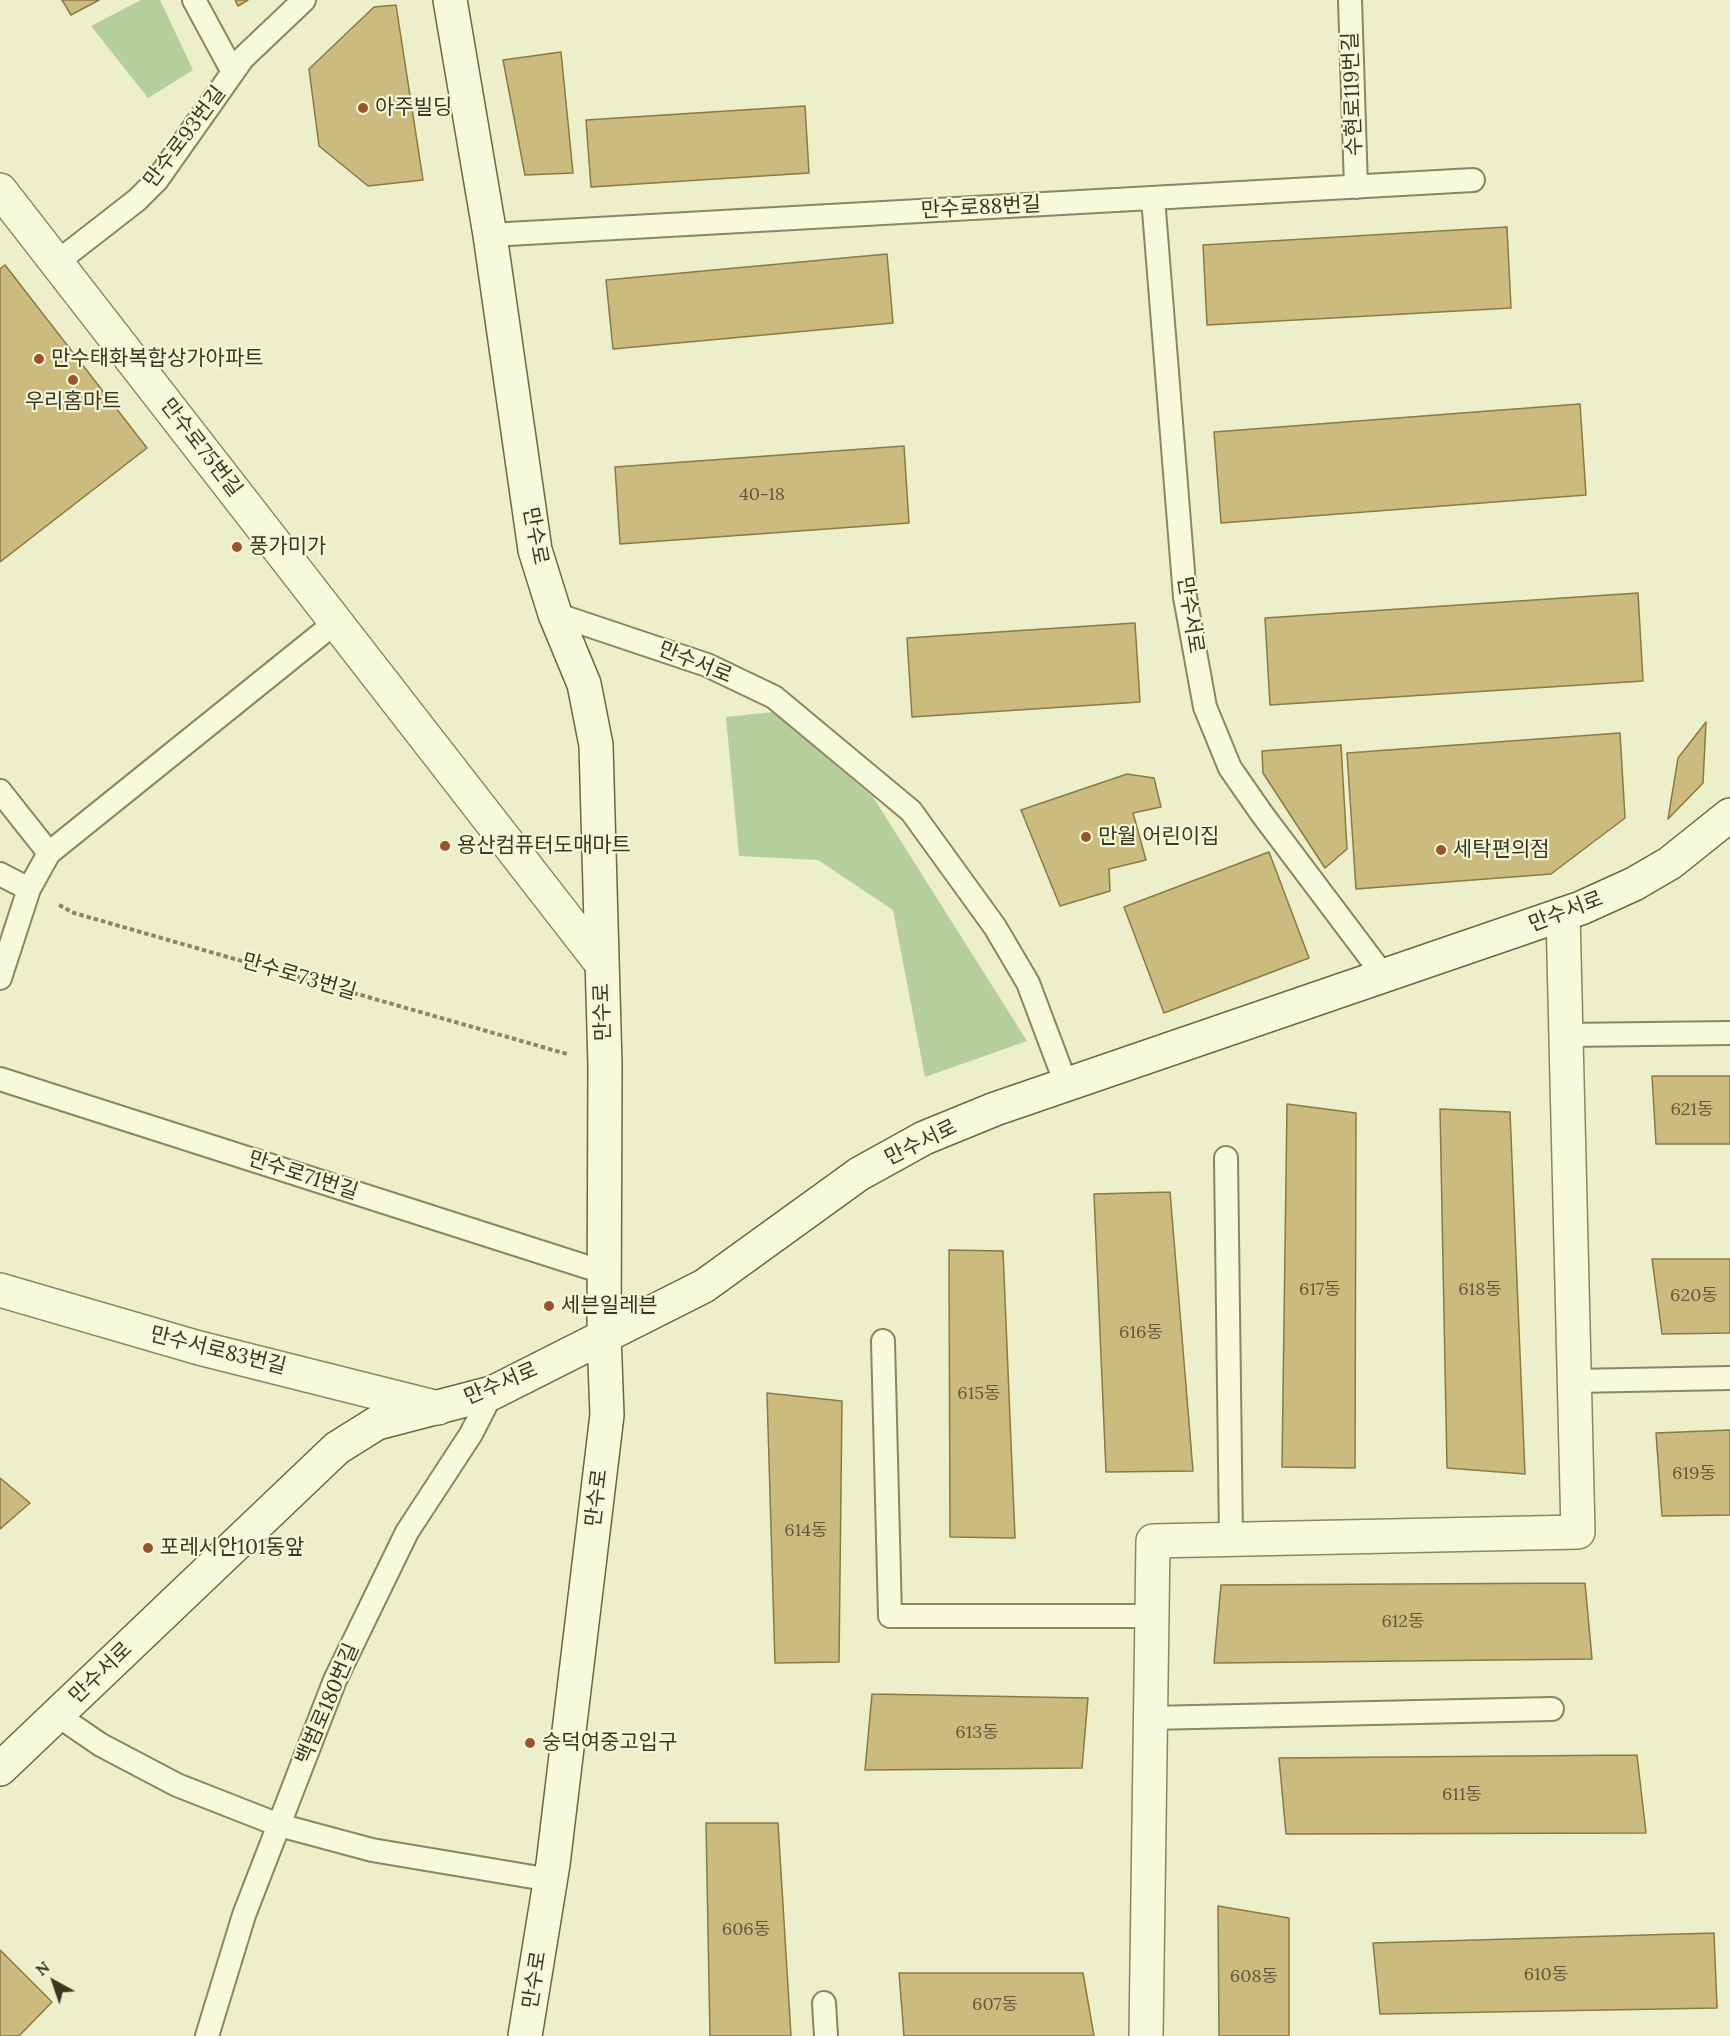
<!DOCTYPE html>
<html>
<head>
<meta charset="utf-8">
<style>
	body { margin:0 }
	#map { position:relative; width:1730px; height:2036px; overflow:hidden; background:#ecefc9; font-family:Lora,serif }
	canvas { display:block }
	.north { position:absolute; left:24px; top:1952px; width:60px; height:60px; -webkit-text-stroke:4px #f4f6d8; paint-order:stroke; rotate:320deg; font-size:16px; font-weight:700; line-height:24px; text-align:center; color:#3c3721 }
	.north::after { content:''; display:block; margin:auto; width:21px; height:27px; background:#3c3721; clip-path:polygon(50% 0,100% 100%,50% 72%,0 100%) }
</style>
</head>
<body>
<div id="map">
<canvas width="1730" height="2036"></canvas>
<div class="north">N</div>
</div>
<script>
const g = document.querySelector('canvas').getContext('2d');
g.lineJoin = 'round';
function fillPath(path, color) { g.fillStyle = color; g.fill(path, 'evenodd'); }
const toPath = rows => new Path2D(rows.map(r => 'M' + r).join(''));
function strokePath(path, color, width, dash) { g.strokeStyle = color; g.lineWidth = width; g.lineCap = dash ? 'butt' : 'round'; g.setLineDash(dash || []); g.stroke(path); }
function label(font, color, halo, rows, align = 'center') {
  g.font = font + ' Lora,"Noto Sans KR",serif'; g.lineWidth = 4.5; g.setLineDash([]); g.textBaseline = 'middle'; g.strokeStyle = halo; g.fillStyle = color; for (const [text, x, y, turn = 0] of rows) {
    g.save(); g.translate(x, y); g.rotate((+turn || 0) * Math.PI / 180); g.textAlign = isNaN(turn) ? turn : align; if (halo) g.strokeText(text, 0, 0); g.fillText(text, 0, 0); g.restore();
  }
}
const green = toPath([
	[141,0,160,0,193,70,148,98,91,26],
	[774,712,873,797,1027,1041,925,1077,893,910,818,860,739,856,726,717]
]);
const building = toPath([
	[62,0,99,0,71,15,62,0],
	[235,0,248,0,238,6,235,0],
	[396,5,423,180,368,186,319,146,309,69,374,7,396,5],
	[561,52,573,173,525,175,503,60,561,52],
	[805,106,809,173,591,187,586,120,805,106],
	[1507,227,1511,308,1207,325,1203,245,1507,227],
	[887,254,893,323,613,349,606,280,887,254],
	[5,265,147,448,0,562,0,269,5,265],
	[1580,404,1586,495,1221,523,1214,432,1580,404],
	[904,446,909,523,620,544,615,467,904,446],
	[1638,593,1643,681,1270,705,1265,618,1638,593],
	[1135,623,1140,702,912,717,907,638,1135,623],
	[1706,722,1703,783,1668,819,1678,758,1706,722],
	[1620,733,1625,818,1551,874,1356,889,1347,753,1620,733],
	[1341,745,1347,849,1325,868,1263,773,1262,751,1341,745],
	[1127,774,1154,778,1161,807,1133,813,1146,860,1109,869,1110,891,1060,906,1021,810,1127,774],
	[1269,852,1309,958,1164,1013,1124,907,1269,852],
	[1652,1076,1730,1076,1730,1144,1656,1144,1652,1076],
	[1287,1104,1356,1113,1355,1468,1282,1467,1287,1104],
	[1440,1109,1510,1112,1525,1474,1447,1468,1440,1109],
	[1170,1192,1193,1471,1106,1472,1094,1194,1170,1192],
	[949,1250,1003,1251,1015,1538,950,1537,949,1250],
	[1652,1259,1730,1259,1730,1333,1662,1334,1652,1259],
	[767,1393,842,1401,839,1662,775,1663,767,1393],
	[1730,1430,1730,1515,1662,1516,1656,1433,1730,1430],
	[0,1478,30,1503,0,1529,0,1478],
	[1585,1583,1592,1659,1214,1663,1221,1585,1585,1583],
	[872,1694,1088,1698,1082,1768,865,1770,872,1694],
	[1637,1755,1646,1833,1286,1834,1279,1758,1637,1755],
	[706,1823,778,1823,791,2036,710,2036,706,1823],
	[1218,1906,1289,1918,1289,2036,1219,2036,1218,1906],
	[1714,1933,1717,2008,1380,2014,1373,1943,1714,1933],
	[0,1950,52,2002,19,2036,0,2036,0,1950],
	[899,1973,1083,1973,1094,2036,904,2036,899,1973]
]);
const path = toPath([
	[59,905,74,913,567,1054]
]);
const lane = toPath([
	[194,0,233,72],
	[1350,0,1356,187],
	[1153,198,1185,597,1205,707,1230,768,1262,814,1384,976],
	[490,235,1473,180],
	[56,263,137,200,157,180,243,58,304,0],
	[555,614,707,665,774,697,911,811,995,927,1028,983,1066,1084],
	[0,791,49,853],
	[0,874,29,889],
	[0,978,29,889,49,853,336,622],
	[1566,1035,1730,1033],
	[0,1079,606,1273],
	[1226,1158,1231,1539],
	[883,1341,890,1616,1152,1616],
	[1574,1381,1730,1378],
	[57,1715,101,1745,177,1785,279,1825,372,1850,551,1880],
	[1150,1718,1552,1709],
	[824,2003,826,2036],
	[207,2036,244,1915,335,1680,407,1532,471,1434,492,1393]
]);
const street = toPath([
	[0,190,601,963],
	[0,1290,199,1348,438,1408],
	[1146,2036,1153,1541,1578,1532,1563,914]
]);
const secondary = toPath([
	[450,0,490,235,535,550,555,614,584,684,596,745,605,1065,604,1335,607,1415,553,1864,525,2036],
	[0,1769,337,1448,377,1423,492,1393,704,1286,859,1174,924,1138,995,1109,1581,908,1634,884,1670,863,1730,815]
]);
const markers = [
	[363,108,6,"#9a542d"],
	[39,359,6,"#9a542d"],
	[73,380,6,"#9a542d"],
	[237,547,6,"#9a542d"],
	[1086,837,6,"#9a542d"],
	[445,846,6,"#9a542d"],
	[1441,850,6,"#9a542d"],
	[549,1306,6,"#9a542d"],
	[148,1548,6,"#9a542d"],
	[530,1743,6,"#9a542d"]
];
const numberNames = [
	["40-18",762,495],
	["621동",1692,1110],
	["617동",1320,1290],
	["618동",1480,1290],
	["620동",1694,1296],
	["616동",1141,1333],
	["615동",979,1394],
	["619동",1694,1474],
	["614동",806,1531],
	["612동",1403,1622],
	["613동",977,1733],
	["611동",1462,1795],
	["606동",746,1930],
	["610동",1546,1975],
	["608동",1254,1977],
	["607동",995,2005]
];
const streetNames = [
	["수현로119번길",1353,94,-92],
	["만수로93번길",185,137,-53],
	["만수로88번길",981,208,-3],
	["만수로75번길",201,448,52],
	["만수로",535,536,79],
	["만수서로",1190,615,81],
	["만수서로",695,663,22],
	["만수서로",1566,912,-21],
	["만수로73번길",299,977,16],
	["만수로",603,1012,-92],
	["만수서로",921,1143,-26],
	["만수로71번길",303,1176,18],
	["만수서로83번길",218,1351,14],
	["만수서로",501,1384,-23],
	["만수로",597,1498,-83],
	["만수서로",101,1673,-44],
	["백범로180번길",328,1704,-67],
	["만수로",535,1980,-81]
];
const poiNames = [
	["아주빌딩",375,108],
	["만수태화복합상가아파트",51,359],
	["우리홈마트",73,402,"center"],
	["풍가미가",249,547],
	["만월 어린이집",1098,837],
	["용산컴퓨터도매마트",457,846],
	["세탁편의점",1453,850],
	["세븐일레븐",561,1306],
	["포레시안101동앞",160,1548],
	["숭덕여중고입구",542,1743]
];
fillPath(green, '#b6cd9c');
fillPath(building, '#ccbb7f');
strokePath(building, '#8a7943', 1.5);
strokePath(lane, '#8b865d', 26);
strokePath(street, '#8b865d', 36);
strokePath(secondary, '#6d6740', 36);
strokePath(path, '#8b865d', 4, [4.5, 3]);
strokePath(lane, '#f7f9dc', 22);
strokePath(street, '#f7f9dc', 33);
strokePath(secondary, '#f7f9dc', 33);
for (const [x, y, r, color] of markers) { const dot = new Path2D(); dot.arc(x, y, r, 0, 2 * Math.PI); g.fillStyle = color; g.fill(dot); strokePath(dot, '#f4f6d8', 2); }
label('18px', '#605838', null, numberNames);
label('21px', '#3c3721', '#f4f6d8', streetNames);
label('21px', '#3c3721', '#f4f6d8', poiNames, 'left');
</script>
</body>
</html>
